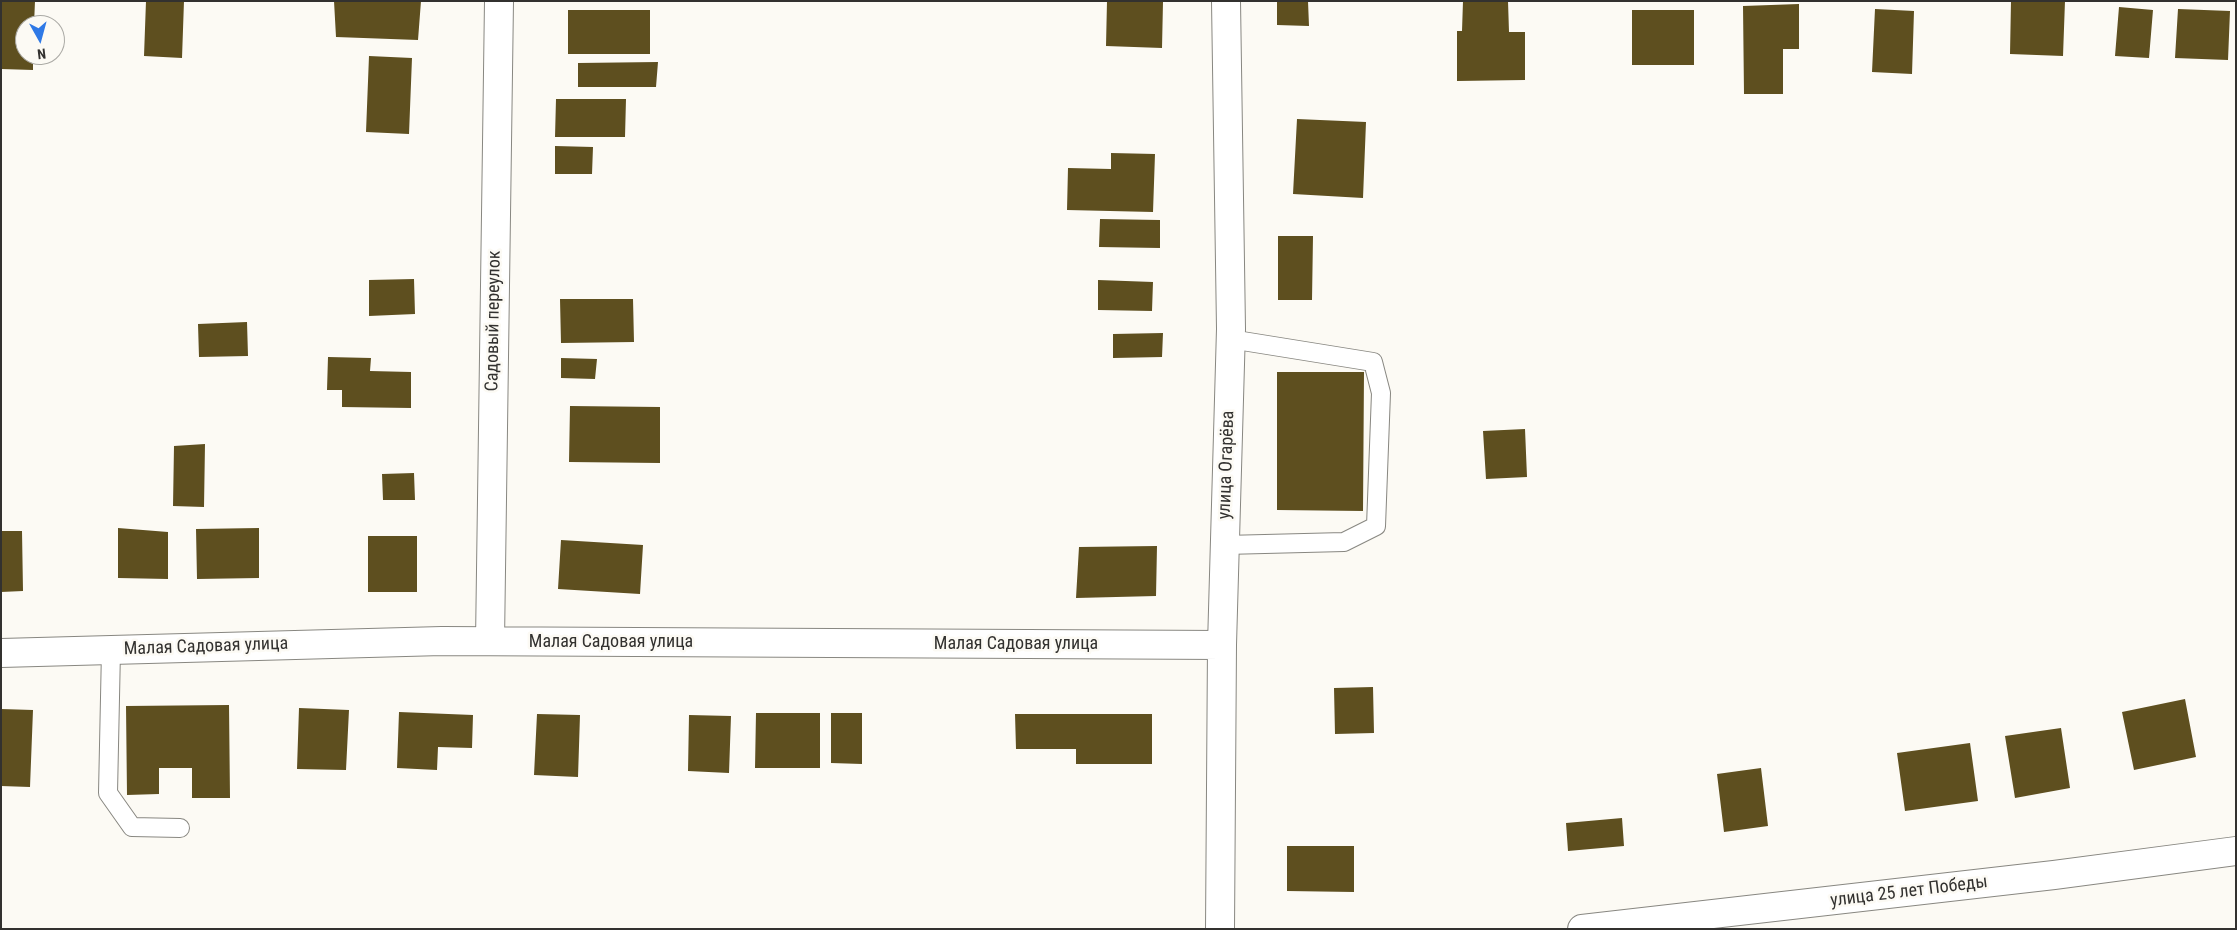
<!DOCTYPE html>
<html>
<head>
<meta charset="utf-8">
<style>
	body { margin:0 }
	#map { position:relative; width:2237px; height:930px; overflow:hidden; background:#fcfaf4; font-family:"Roboto Condensed",sans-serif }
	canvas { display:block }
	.frame { position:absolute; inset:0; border:2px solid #32312f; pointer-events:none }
	.north { position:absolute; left:15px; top:15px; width:50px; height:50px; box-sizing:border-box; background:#fcfaf4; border:1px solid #abaaa5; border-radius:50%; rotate:173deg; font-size:14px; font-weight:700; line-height:20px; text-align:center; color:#32312f }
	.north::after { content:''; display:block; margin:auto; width:18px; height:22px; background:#2f79e6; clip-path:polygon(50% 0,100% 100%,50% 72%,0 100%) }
</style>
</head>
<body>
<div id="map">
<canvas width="2237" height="930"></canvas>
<div class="frame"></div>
<div class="north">N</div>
</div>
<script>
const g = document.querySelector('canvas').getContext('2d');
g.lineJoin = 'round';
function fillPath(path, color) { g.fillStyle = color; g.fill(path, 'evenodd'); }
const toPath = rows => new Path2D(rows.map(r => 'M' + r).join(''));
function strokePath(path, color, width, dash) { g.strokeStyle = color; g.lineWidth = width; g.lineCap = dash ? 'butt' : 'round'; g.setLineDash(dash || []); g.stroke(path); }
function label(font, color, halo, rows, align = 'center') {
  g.font = font + ' "Roboto Condensed",sans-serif'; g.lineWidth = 5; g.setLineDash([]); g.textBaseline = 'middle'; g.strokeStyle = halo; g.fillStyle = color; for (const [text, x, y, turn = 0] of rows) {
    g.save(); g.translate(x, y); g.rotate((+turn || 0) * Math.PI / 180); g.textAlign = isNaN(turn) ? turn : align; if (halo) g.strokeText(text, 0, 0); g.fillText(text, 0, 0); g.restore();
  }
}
const building = toPath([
	[1,1,35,1,34,25,25,25,25,55,33,55,33,70,1,69],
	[146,1,184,1,182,58,144,56],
	[334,1,421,1,418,40,336,37],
	[1107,1,1163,2,1162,48,1106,46],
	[1277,1,1308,1,1309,26,1277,25],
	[1463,1,1508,1,1509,32,1525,32,1525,80,1457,81,1457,31,1462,31],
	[2011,1,2065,1,2063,56,2010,54],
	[1799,4,1799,49,1783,49,1783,94,1744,94,1743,6],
	[2119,7,2153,10,2149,58,2115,56],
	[1875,9,1914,11,1912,74,1872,72],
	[2178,9,2230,11,2228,60,2175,58],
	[568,10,650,10,650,54,568,54],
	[1632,10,1694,10,1694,65,1632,65],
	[369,56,412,58,409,134,366,132],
	[658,62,656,87,578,87,578,63],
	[556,99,626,99,625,137,555,137],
	[1297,119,1366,122,1363,198,1293,194],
	[555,146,593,147,592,174,555,174],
	[1111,153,1155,154,1153,212,1067,210,1068,168,1111,169],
	[1100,219,1160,220,1160,248,1099,247],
	[1278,236,1313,236,1312,300,1278,300],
	[414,279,415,314,369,316,369,280],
	[1098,280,1153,282,1152,311,1098,310],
	[560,299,633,299,634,342,561,343],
	[247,322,248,356,199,357,198,324],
	[1163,333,1162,357,1113,358,1113,334],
	[328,357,371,358,370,371,411,372,411,408,342,407,342,390,327,390],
	[561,358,597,359,595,379,561,378],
	[1277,372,1364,372,1363,511,1277,510],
	[570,406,660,407,660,463,569,462],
	[1525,429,1527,477,1486,479,1483,431],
	[205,444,204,507,173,506,174,446],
	[414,473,415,500,383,500,382,474],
	[118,528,168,532,168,579,118,578],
	[259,528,259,578,197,579,196,529],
	[1,531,22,531,23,591,1,592],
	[368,536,417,536,417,592,368,592],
	[561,540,643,545,640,594,558,589],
	[1157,546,1156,596,1076,598,1079,547],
	[1373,687,1374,733,1335,734,1334,688],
	[2185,699,2196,757,2134,770,2122,712],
	[229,705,230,798,192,798,192,768,159,768,159,794,127,795,126,706],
	[299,708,349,710,346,770,297,769],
	[1,709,33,710,30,787,1,786],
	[399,712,473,715,472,748,438,747,437,770,397,768],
	[756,713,820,713,820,768,755,768],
	[831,713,862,713,862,764,831,763],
	[537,714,580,715,578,777,534,775],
	[1015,714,1152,714,1152,764,1076,764,1076,749,1016,749],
	[689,715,731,716,729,773,688,771],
	[2061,728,2070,788,2015,798,2005,736],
	[1970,743,1978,801,1905,811,1897,753],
	[1761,768,1768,826,1724,832,1717,774],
	[1622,818,1624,846,1568,851,1566,823],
	[1287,846,1354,846,1354,892,1287,891]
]);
const lane = toPath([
	[1225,545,1344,542,1376,526,1381,393,1373,362,1230,339],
	[111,650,108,793,132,827,180,828]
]);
const street = toPath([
	[490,641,499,1],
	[1,653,442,641,1222,645],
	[1220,929,1222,645,1231,329,1226,1]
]);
const secondary = toPath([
	[1582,929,2054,875,2236,851]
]);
const streetNames = [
	["Садовый переулок",494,321,-89],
	["улица Огарёва",1227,465,-88],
	["Малая Садовая улица",611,642],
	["Малая Садовая улица",1016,644],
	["Малая Садовая улица",206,647,-2],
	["улица 25 лет Победы",1909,892,-7]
];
fillPath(building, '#5e4f1f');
strokePath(lane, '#888781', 20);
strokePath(street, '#888781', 30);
strokePath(secondary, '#888781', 30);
strokePath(lane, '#fff', 18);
strokePath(street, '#fff', 28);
strokePath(secondary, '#fff', 28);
label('18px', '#32312f', '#fcfaf4', streetNames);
</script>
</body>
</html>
